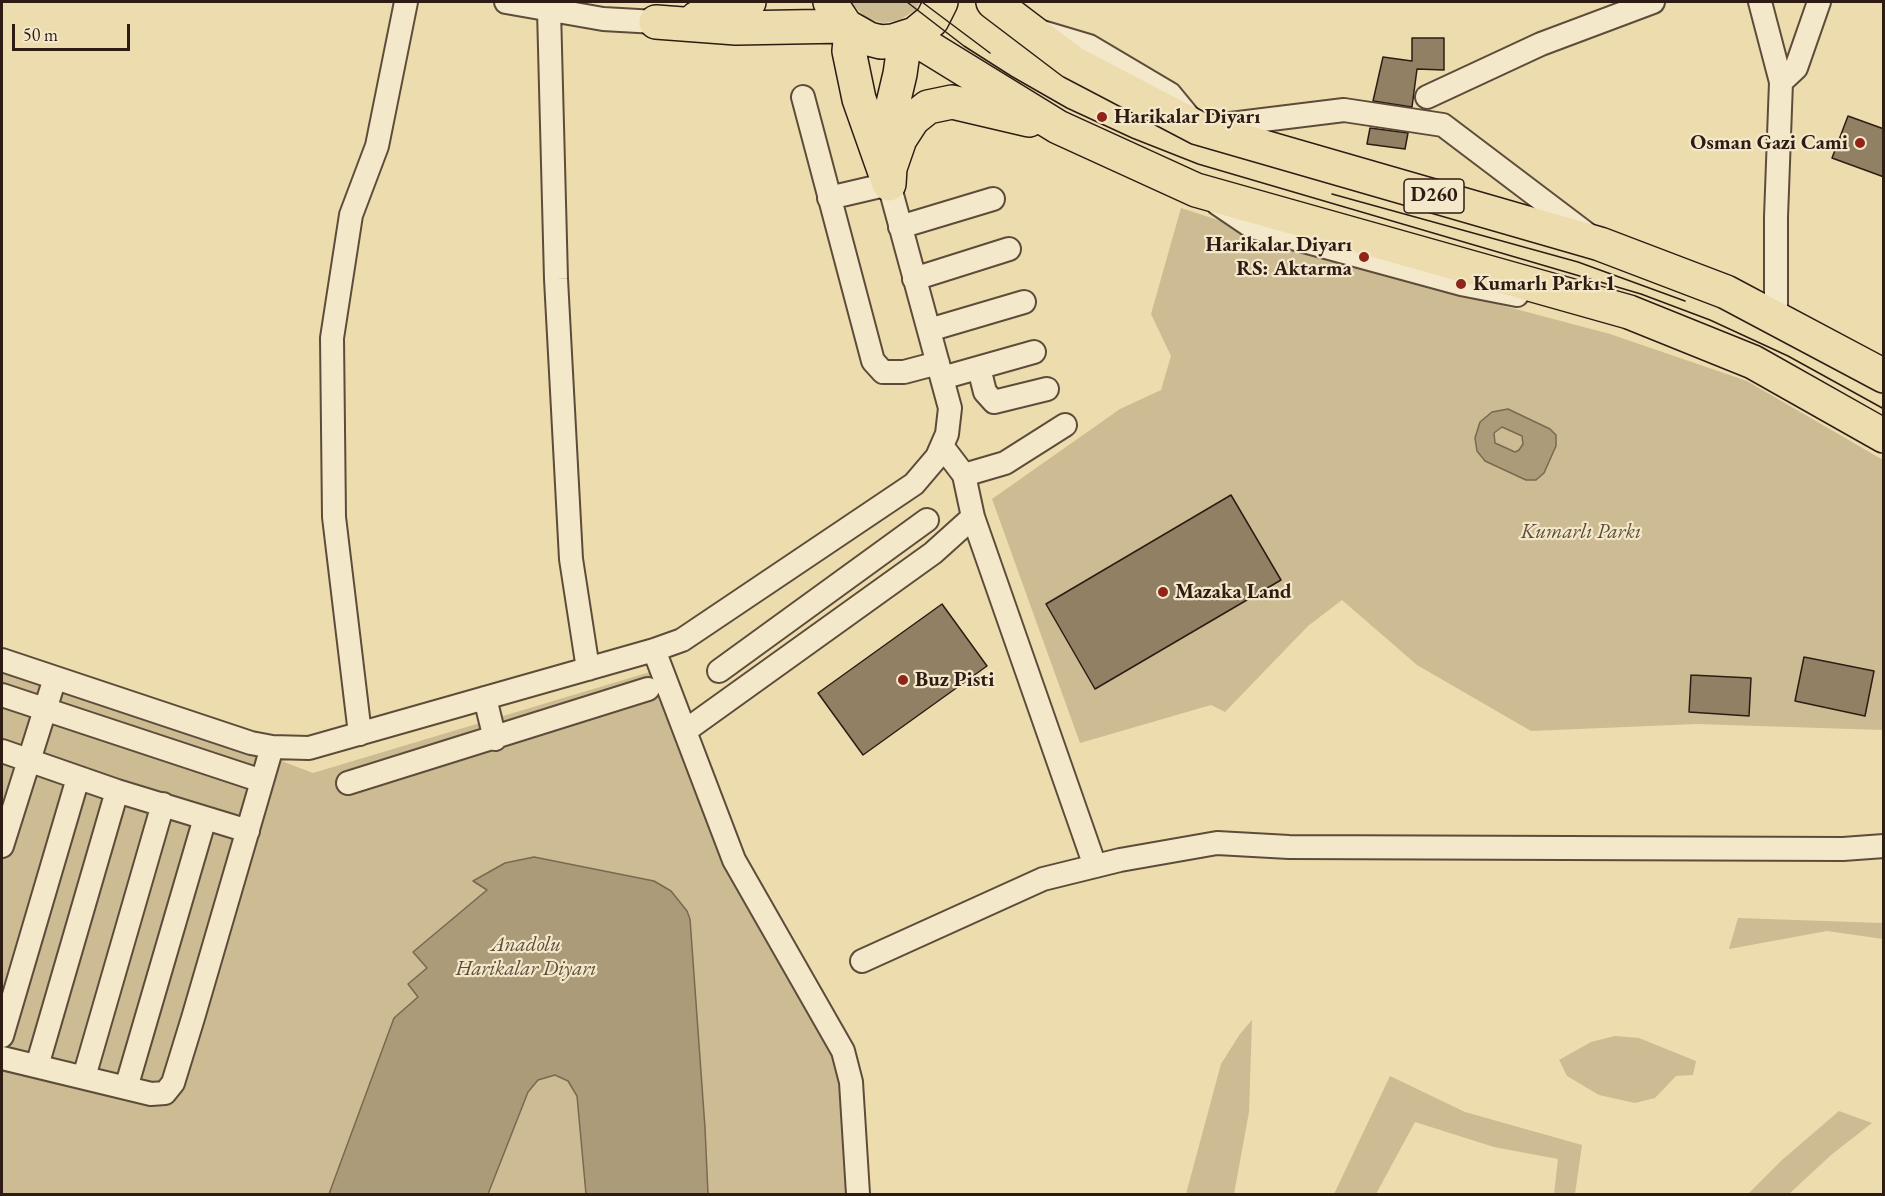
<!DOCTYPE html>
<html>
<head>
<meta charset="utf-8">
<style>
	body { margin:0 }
	#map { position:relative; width:1885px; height:1196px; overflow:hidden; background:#eddcad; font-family:"EB Garamond",serif }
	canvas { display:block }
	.frame { position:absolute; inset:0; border:3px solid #2e1c14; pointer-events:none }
	.scale { position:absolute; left:12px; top:24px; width:118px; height:27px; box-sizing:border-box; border:3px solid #2e1c14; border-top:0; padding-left:8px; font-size:18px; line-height:21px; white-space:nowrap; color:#2e1c14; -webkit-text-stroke:4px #f3e8ca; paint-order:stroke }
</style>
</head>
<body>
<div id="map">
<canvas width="1885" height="1196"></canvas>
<div class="frame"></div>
<div class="scale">50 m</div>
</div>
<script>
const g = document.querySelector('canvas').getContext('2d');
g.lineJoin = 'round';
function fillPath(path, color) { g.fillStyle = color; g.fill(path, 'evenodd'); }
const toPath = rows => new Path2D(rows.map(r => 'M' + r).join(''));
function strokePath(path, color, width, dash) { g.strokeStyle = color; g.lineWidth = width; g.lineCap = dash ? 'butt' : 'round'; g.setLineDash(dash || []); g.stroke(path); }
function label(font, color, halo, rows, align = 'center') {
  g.font = font + ' "EB Garamond",serif'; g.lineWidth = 4.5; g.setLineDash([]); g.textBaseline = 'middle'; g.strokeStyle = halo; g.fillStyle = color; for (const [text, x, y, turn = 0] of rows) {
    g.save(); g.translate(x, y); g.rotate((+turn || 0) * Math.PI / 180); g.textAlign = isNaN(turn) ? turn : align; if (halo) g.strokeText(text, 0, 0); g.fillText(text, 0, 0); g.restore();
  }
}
const green = toPath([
	[850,2,920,2,915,10,900,20,883,23,866,18],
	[1181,208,1391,276,1610,334,1747,381,1883,460,1883,730,1697,724,1531,731,1417,665,1342,600,1308,626,1225,712,1211,705,1080,743,992,499,1120,409,1161,390,1171,356,1151,314],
	[2,661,131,704,313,773,660,669,760,896,836,1020,858,1194,2,1194],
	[1738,918,1883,923,1883,939,1827,931,1729,949],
	[1252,1020,1249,1112,1234,1194,1186,1194,1221,1064,1240,1034],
	[1615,1036,1639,1038,1696,1061,1693,1075,1676,1076,1655,1098,1635,1103,1599,1095,1567,1076,1559,1060,1591,1042],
	[1390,1076,1465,1112,1582,1145,1575,1194,1554,1194,1558,1159,1494,1147,1415,1122,1376,1194,1334,1194],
	[1839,1111,1872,1123,1831,1155,1789,1194,1748,1194,1782,1160]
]);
const water = toPath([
	[1508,409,1550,429,1556,435,1556,446,1544,473,1536,480,1526,480,1485,461,1477,451,1475,438,1480,422,1492,412,1508,409],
	[1502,427,1522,436,1523,444,1519,450,1515,452,1495,443,1494,433,1502,427],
	[534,857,654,881,671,891,687,911,690,919,705,1128,708,1194,586,1194,577,1096,568,1081,555,1075,538,1080,528,1092,488,1194,329,1194,394,1018,418,997,408,984,427,968,413,952,487,890,473,881,505,863,534,857]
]);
const building = toPath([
	[1412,38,1444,38,1444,70,1417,69,1412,107,1373,101,1383,57,1412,61,1412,38],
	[1848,116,1884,129,1884,177,1832,158,1848,116],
	[1370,128,1408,133,1405,149,1367,144,1370,128],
	[1231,495,1281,580,1095,689,1046,604,1231,495],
	[942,604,987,666,863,755,818,693,942,604],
	[1804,657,1874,671,1865,716,1795,701,1804,657],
	[1691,675,1751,678,1749,716,1689,712,1691,675]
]);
const minor = toPath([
	[506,2,603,19,656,22],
	[1760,2,1781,82],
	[549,10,556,279,571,559,588,669],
	[1042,32,1089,46,1170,94,1198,128,1344,110,1443,125,1587,234],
	[803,97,873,361,883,372,904,372,938,363],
	[1427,97,1541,44,1653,2],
	[1218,204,1252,227,1461,284,1517,295],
	[900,227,993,199],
	[914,279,1009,249],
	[1776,318,1776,217,1781,82,1796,68,1819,2],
	[929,330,1024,302],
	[979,368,985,392,994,402,1047,389],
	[942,378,1034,352],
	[942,446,964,475,973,517,1095,866],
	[964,475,1005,463,1065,425],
	[654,650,734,860,843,1051,851,1082,858,1194],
	[2,660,251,743,272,747,309,748,654,650,682,640,914,484,937,457,947,434,950,408,889,184,829,198],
	[719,671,927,520],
	[2,695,262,781],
	[485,698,495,739],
	[685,731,933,553,973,517],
	[360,734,334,517,332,338,351,215,377,146,406,2],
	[2,751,117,791,248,831],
	[348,783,648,689],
	[2,846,55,678],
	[862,961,1043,879,1120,860,1217,843,1289,847,1843,849,1884,846],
	[2,1036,78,778],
	[2,1058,151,1094,165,1093,173,1083,193,1018,272,747],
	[37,1066,117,791],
	[84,1077,163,804],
	[126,1088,205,818]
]);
const highway = toPath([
	[830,2,846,26,869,39,881,42,893,41,915,34,932,20,941,2],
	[993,2,1072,62,1198,128,1600,244,1726,292,1884,376],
	[697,18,749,2],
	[656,22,736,28,846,26],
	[851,30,849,51,859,99,889,184],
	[910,36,1058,127,1196,190,1629,312,1753,362,1884,436],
	[886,155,887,129,900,74,905,39],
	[889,184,890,168,900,139,913,119,928,107,952,102,1029,120]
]);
const tram = toPath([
	[907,2,964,46,1011,76,1067,108,1132,138,1198,164,1641,294,1710,320,1788,356,1884,409],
	[922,2,990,53],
	[1332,194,1578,262,1685,301]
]);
const markers = [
	[1102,117,6,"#8f2418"],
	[1860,143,6,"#8f2418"],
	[1364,257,6,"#8f2418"],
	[1461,284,6,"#8f2418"],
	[1163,592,6,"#8f2418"],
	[903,680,6,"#8f2418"]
];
const shields = [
	[1434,196,60]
];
const shieldNames = [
	["D260",1434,196]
];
const poiNames = [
	["Harikalar Diyarı",1114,117],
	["Osman Gazi Cami",1848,143,"right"],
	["Harikalar Diyarı",1352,245,"right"],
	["RS: Aktarma",1352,269,"right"],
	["Kumarlı Parkı 1",1473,284],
	["Mazaka Land",1175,592],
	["Buz Pisti",915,680]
];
const parkNames = [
	["Kumarlı Parkı",1581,532],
	["Anadolu",526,945],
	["Harikalar Diyarı",526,969]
];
fillPath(green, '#cdbb93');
fillPath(water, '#ac9b79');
strokePath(water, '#7a6851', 1.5);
fillPath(building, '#918064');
strokePath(building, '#2e1c14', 1.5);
strokePath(minor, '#5e4c3a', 26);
strokePath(highway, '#2e1c14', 36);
strokePath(minor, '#f3e8ca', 22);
strokePath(highway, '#eddcad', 33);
strokePath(tram, '#2e1c14', 1.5);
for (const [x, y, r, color] of markers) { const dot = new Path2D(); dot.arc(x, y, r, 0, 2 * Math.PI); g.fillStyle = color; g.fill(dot); strokePath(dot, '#f3e8ca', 2); }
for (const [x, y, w] of shields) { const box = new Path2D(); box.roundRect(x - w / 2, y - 17, w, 34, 4.5); g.fillStyle = '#f3e8ca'; g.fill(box); strokePath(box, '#2e1c14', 1.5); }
label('bold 20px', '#2e1c14', null, shieldNames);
label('bold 21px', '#2e1c14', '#f3e8ca', poiNames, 'left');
label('italic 21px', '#5e4c3a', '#f3e8ca', parkNames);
</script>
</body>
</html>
